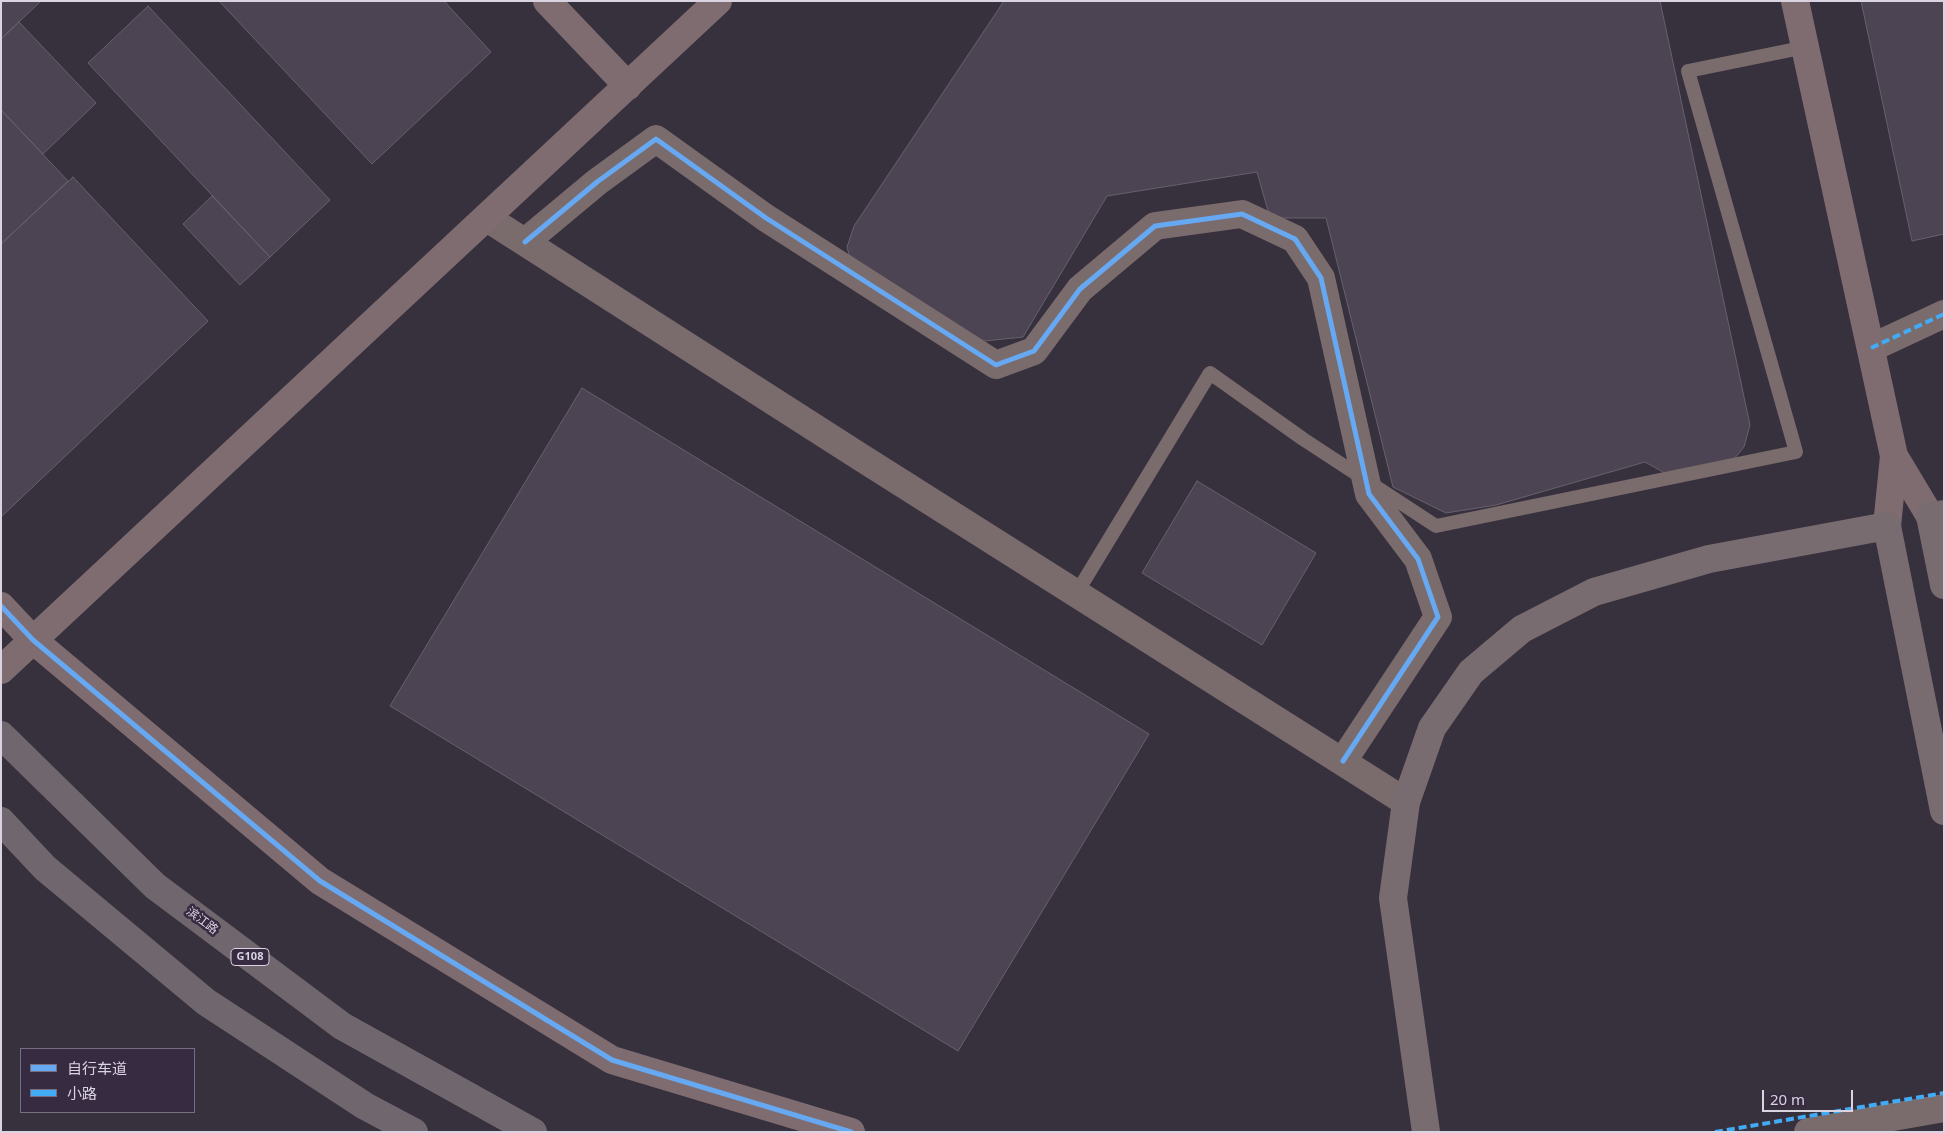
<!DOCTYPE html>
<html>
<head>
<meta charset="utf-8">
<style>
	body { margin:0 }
	#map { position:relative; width:1945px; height:1133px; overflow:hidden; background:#37303d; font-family:"Noto Sans","Noto Sans SC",sans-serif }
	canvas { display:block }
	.frame { position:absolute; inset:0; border:2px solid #dad3e1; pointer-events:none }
	.legend { position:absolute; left:20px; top:1048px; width:175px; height:65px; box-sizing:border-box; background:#372b42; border:1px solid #786e82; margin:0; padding:6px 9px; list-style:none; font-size:15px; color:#dad3e1 }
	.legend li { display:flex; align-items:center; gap:10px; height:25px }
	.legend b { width:25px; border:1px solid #786e82 }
	.scale { position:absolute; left:1762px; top:1090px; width:91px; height:22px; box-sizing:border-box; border:2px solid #dad3e1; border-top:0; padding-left:6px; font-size:15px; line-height:18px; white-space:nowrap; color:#dad3e1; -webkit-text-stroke:4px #372b42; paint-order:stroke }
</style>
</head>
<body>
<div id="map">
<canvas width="1945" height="1133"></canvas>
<div class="frame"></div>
<ul class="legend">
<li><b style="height:6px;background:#66a8f1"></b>自行车道</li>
<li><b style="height:6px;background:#42abf6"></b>小路</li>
</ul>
<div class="scale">20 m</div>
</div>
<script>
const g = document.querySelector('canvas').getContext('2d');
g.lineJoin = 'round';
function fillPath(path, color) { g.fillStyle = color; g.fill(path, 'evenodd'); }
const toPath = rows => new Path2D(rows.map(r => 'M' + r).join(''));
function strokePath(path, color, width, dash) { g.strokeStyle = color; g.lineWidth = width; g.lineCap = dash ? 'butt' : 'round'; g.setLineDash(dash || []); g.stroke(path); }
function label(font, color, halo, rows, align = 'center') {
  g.font = font + ' "Noto Sans","Noto Sans SC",sans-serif'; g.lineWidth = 5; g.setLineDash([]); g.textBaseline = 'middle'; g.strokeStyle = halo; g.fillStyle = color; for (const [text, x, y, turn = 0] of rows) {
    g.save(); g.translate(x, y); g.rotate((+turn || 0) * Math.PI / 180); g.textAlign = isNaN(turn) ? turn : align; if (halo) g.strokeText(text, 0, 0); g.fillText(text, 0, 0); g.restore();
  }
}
const building = toPath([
	[1,1,41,1,1,39,1,1],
	[219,1,444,1,491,52,372,164,219,1],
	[1004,1,1660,1,1750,425,1744,447,1734,459,1670,476,1645,462,1496,505,1446,513,1393,487,1326,218,1270,218,1257,172,1107,196,1023,337,975,342,850,258,847,247,854,226,1004,1],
	[1861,1,1944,1,1944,234,1912,241,1861,1],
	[148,6,330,200,270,257,88,63,148,6],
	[19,22,96,103,43,154,1,110,1,39,19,22],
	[1,110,68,181,1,244,1,110],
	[73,177,208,321,1,517,1,244,73,177],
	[212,196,270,257,240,285,183,224,212,196],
	[582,388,1149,734,958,1051,390,706,582,388],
	[1197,481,1316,553,1262,645,1142,573,1197,481]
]);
const lane = toPath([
	[1076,594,1210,373,1303,439,1436,526,1796,452,1688,71,1806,47]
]);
const street = toPath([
	[487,218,862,458,1406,802],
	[525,242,597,182,656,139,766,218,996,365,1034,351,1080,289,1155,226,1242,214,1295,239,1321,278,1369,494,1418,559,1438,617,1343,761],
	[1871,348,1944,314],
	[1808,1132,1944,1108]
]);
const secondary = toPath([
	[547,1,628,86],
	[1795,1,1894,456,1887,526],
	[1894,456,1930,516],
	[1,606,33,640,320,881,612,1060,851,1132],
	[1,670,718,1]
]);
const primary = toPath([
	[1944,514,1930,516,1944,585],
	[1426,1132,1393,898,1406,802,1432,728,1471,672,1522,629,1594,592,1709,559,1887,526,1944,811]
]);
const highway = toPath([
	[1,735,155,886,342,1026,533,1132],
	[1,821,45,868,206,1002,365,1106,414,1132]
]);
const quiet = toPath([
	[1871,348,1944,314],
	[1715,1132,1944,1093]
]);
const cycleway = toPath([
	[525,242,597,182,656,139,766,218,996,365,1034,351,1080,289,1155,226,1242,214,1295,239,1321,278,1369,494,1418,559,1438,617,1343,761],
	[1,606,33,640,320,881,612,1060,851,1132]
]);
const shields = [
	[250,957,38]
];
const shieldNames = [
	["G108",250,957]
];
const streetNames = [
	["滨江路",202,921,37]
];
fillPath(building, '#4c4453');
strokePath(building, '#67616c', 1);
strokePath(lane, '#7a6b6d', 14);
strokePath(street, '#7a6b6d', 28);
strokePath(secondary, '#7e6c70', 28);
strokePath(primary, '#786c70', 28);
strokePath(highway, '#70676e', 28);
strokePath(quiet, '#42abf6', 4, [8, 4]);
strokePath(cycleway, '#66a8f1', 5);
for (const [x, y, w] of shields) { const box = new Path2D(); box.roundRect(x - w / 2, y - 8.5, w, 17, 4); g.fillStyle = '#372b42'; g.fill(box); strokePath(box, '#dad3e1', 1); }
label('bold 11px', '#dad3e1', null, shieldNames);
label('12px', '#dad3e1', '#372b42', streetNames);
</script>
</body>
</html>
